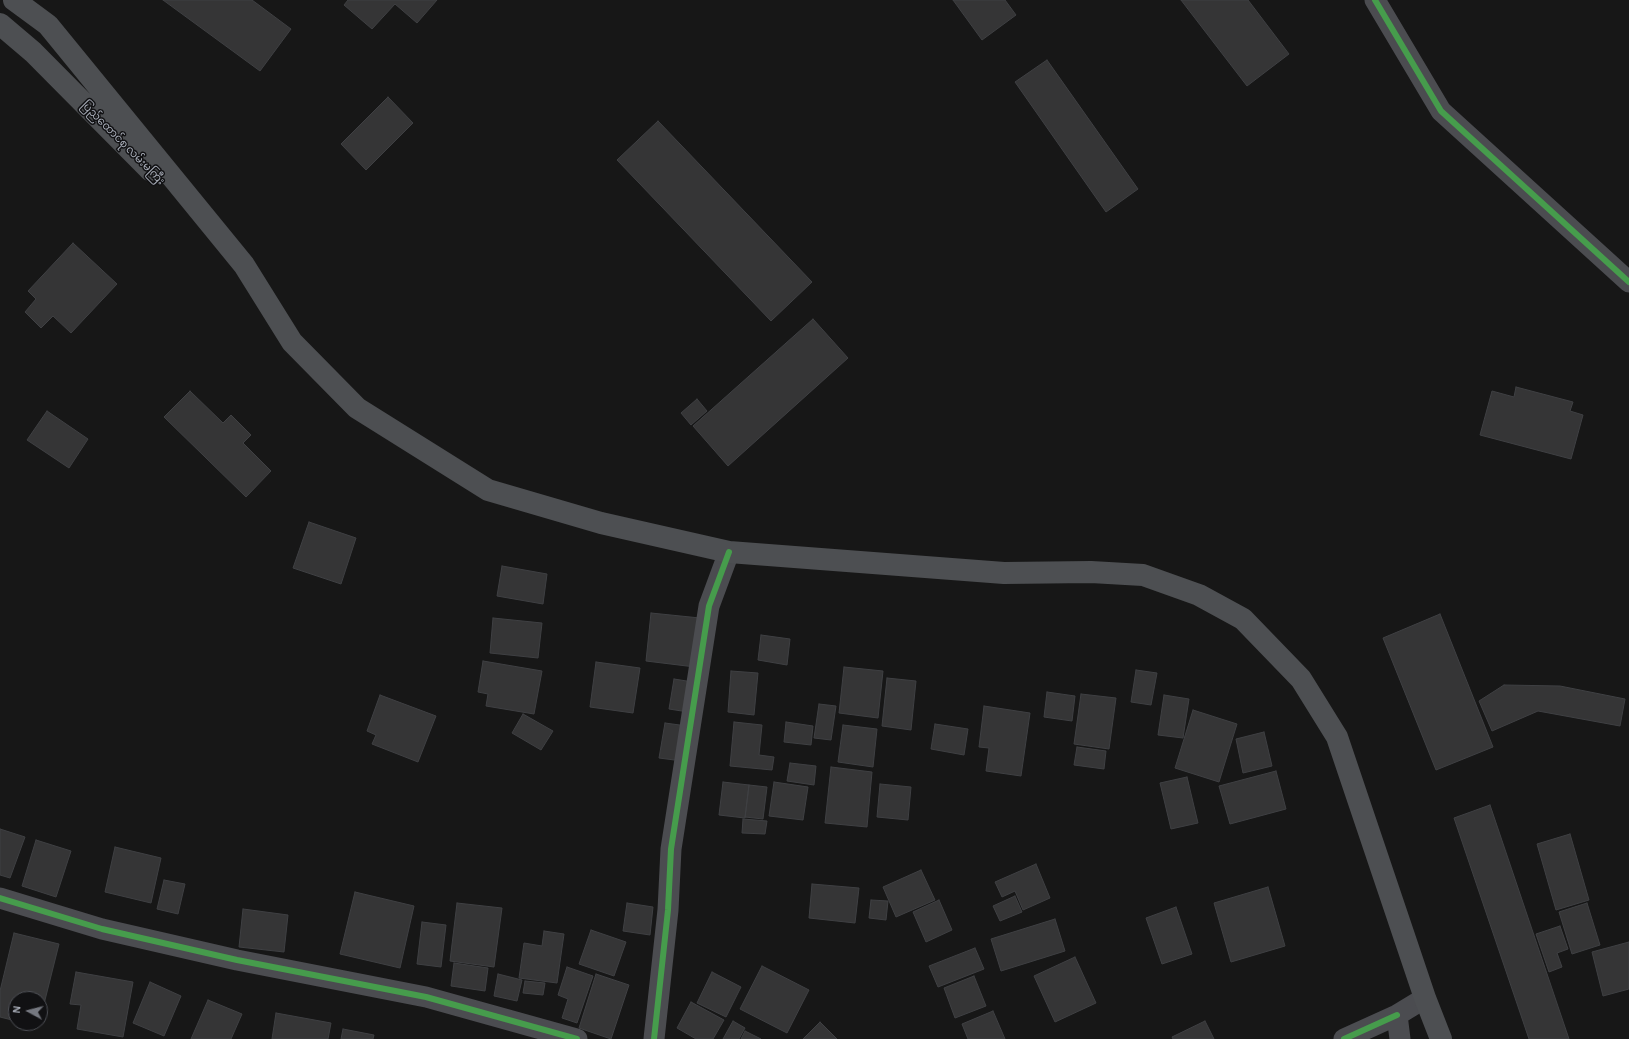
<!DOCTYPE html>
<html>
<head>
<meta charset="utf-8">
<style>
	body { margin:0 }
	#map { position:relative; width:1629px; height:1039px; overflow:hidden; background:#171717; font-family:"Alegreya Sans",sans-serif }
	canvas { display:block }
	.north { position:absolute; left:8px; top:991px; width:40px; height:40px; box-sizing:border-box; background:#111113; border:1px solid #4d4f55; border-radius:50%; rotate:277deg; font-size:11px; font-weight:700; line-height:16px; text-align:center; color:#a8adb8 }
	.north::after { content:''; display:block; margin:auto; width:14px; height:18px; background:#757880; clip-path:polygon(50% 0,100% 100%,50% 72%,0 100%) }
</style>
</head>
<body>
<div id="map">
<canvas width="1629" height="1039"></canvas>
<div class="north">N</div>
</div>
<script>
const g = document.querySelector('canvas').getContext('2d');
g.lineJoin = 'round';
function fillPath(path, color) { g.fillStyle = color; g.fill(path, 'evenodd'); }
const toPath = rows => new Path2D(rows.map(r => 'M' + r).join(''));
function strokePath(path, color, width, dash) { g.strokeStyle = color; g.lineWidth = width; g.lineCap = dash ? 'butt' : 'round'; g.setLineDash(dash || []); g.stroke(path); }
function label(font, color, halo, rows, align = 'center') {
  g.font = font + ' "Alegreya Sans","Noto Sans Myanmar",sans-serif'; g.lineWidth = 3; g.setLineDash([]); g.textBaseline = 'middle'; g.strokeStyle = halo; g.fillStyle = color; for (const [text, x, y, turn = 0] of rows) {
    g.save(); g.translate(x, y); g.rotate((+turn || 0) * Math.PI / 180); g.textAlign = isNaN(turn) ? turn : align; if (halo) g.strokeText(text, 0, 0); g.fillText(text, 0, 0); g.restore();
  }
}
const building = toPath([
	[163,0,252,0,291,29,260,71,163,0],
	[348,0,437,0,417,23,395,4,372,29,344,5,348,0],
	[953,0,1005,0,1016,15,982,40,953,0],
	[1181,0,1248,0,1289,54,1247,86,1181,0],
	[1047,60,1138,189,1106,212,1015,82,1047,60],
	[388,97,413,123,366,170,341,144,388,97],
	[658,121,812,282,771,321,617,160,658,121],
	[73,243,117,284,71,333,53,316,41,328,25,312,36,299,28,291,73,243],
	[813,319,848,358,728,466,693,426,813,319],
	[1516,387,1573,402,1570,411,1583,415,1571,459,1480,435,1492,391,1514,397,1516,387],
	[190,391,223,423,231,415,251,435,243,443,271,471,246,497,164,417,190,391],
	[697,399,707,411,691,425,681,413,697,399],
	[47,411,88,439,69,468,27,440,47,411],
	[309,522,356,538,341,584,293,568,309,522],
	[502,566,547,574,543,604,497,596,502,566],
	[651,613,700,618,695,667,646,661,651,613],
	[1440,614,1493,747,1436,770,1383,638,1440,614],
	[493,618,542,623,538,658,490,653,493,618],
	[761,635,790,639,787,665,758,660,761,635],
	[483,661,542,671,534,714,486,706,488,694,478,692,483,661],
	[596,662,640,668,633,713,590,707,596,662],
	[844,667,883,671,878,718,839,713,844,667],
	[1136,670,1157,673,1151,705,1131,702,1136,670],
	[731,671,758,673,754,715,728,712,731,671],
	[887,678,916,681,911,730,882,726,887,678],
	[674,679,693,682,688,712,669,709,674,679],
	[1504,685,1560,686,1625,699,1620,726,1538,711,1492,731,1479,701,1504,685],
	[1047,692,1075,696,1072,721,1044,717,1047,692],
	[1081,694,1116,698,1109,749,1074,744,1081,694],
	[380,695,436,716,418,762,372,744,376,735,367,731,380,695],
	[1164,695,1189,699,1183,738,1158,735,1164,695],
	[819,704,836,706,831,740,814,738,819,704],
	[984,706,1030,713,1021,776,986,771,989,748,979,747,984,706],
	[1193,710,1237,724,1219,782,1175,768,1193,710],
	[523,714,553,731,541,750,512,733,523,714],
	[734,722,762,725,759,755,774,757,772,770,730,766,734,722],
	[786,722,813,726,811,745,784,742,786,722],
	[665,723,687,726,682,761,659,758,665,723],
	[935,724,968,729,964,755,931,749,935,724],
	[843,725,877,729,873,767,838,762,843,725],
	[1264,732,1272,766,1243,773,1236,739,1264,732],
	[1077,747,1106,751,1104,769,1074,765,1077,747],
	[790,763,816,766,814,785,787,781,790,763],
	[831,767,872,772,867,827,825,823,831,767],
	[1276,771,1286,809,1230,824,1219,786,1276,771],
	[1187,777,1198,823,1171,829,1160,783,1187,777],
	[723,782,749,785,745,818,719,815,723,782],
	[774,782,808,787,803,820,769,816,774,782],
	[880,784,911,787,908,820,877,817,880,784],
	[749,785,767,787,763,819,745,817,749,785],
	[1490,805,1569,1039,1529,1039,1454,818,1490,805],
	[743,819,767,821,765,834,742,833,743,819],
	[0,829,25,837,10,878,0,875,0,829],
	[1570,834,1589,900,1556,910,1537,844,1570,834],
	[36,840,71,851,56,897,22,886,36,840],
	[115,847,161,858,151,903,105,892,115,847],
	[1036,864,1050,898,1023,910,1015,891,1002,897,995,882,1036,864],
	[921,870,935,900,896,917,883,887,921,870],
	[164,880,185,884,178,914,157,909,164,880],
	[812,884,859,888,855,923,809,918,812,884],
	[1268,887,1285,946,1231,962,1214,903,1268,887],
	[355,892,414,906,400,968,340,954,355,892],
	[1015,896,1022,912,1000,921,993,906,1015,896],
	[871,900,888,901,886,920,869,918,871,900],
	[939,900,952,930,926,942,913,912,939,900],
	[457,903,502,908,494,967,450,961,457,903],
	[627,903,653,907,650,935,623,931,627,903],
	[1587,903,1600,945,1572,954,1559,912,1587,903],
	[1176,907,1192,954,1162,964,1146,918,1176,907],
	[243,909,288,915,284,952,239,947,243,909],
	[1055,919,1065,951,1001,971,991,939,1055,919],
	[422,922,446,925,441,967,417,964,422,922],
	[1560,926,1568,949,1557,953,1562,967,1549,972,1536,934,1560,926],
	[591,930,626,942,614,976,579,964,591,930],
	[544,931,564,934,557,983,519,978,524,943,542,946,544,931],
	[14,933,59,944,40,1020,40,999,16,999,16,1021,0,1017,0,991,14,933],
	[1629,942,1629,989,1603,996,1592,952,1629,942],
	[975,948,984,969,938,987,929,966,975,948],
	[1075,957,1096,1003,1055,1022,1034,976,1075,957],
	[454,963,488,968,485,991,451,986,454,963],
	[762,966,809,990,787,1033,740,1009,762,966],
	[567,967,593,976,577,1023,562,1018,568,999,558,995,567,967],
	[76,972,133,982,123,1037,77,1029,81,1005,70,1004,76,972],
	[712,972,741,987,726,1017,697,1003,712,972],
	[498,974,522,980,517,1001,494,996,498,974],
	[596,974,629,985,611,1039,579,1028,596,974],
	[974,976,986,1006,955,1018,944,988,974,976],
	[525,981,545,983,543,995,523,993,525,981],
	[150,982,181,996,164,1036,133,1023,150,982],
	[208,1000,242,1014,231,1039,191,1039,208,1000],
	[691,1002,724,1020,713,1039,696,1039,677,1028,691,1002],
	[993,1011,1005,1039,968,1039,962,1024,993,1011],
	[276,1013,331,1023,328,1039,272,1039,276,1013],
	[733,1021,745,1028,739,1039,723,1039,733,1021],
	[1205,1021,1214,1039,1173,1039,1172,1037,1205,1021],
	[820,1022,837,1039,803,1039,820,1022],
	[343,1029,374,1035,373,1039,341,1039,343,1029],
	[745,1031,761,1039,741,1039,745,1031]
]);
const street = toPath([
	[1375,0,1441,111,1629,282],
	[0,898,102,929,237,960,426,997,577,1039],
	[654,1039,668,910,671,849,709,606,729,552],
	[1344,1039,1397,1015],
	[1400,1039,1397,1015,1425,998]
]);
const primary = toPath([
	[14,0,48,25,244,265,292,342,357,408,488,490,601,523,729,552,1004,573,1091,572,1143,575,1199,595,1243,619,1301,679,1337,737,1425,998,1441,1039],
	[0,24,33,52,150,170]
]);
const cycleway = toPath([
	[1375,0,1441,111,1629,282],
	[0,898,102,929,237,960,426,997,577,1039],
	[654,1039,668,910,671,849,709,606,729,552],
	[1344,1039,1397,1015]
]);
const streetNames = [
	["ပြည်ထောင်စု လမ်းမကြီး",123,143,45]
];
fillPath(building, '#353536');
strokePath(building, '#3f4043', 1);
strokePath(street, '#4b4c50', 21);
strokePath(primary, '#4d4f52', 22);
strokePath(cycleway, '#469c4c', 6);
label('11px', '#a8adb8', '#111113', streetNames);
</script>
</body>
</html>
